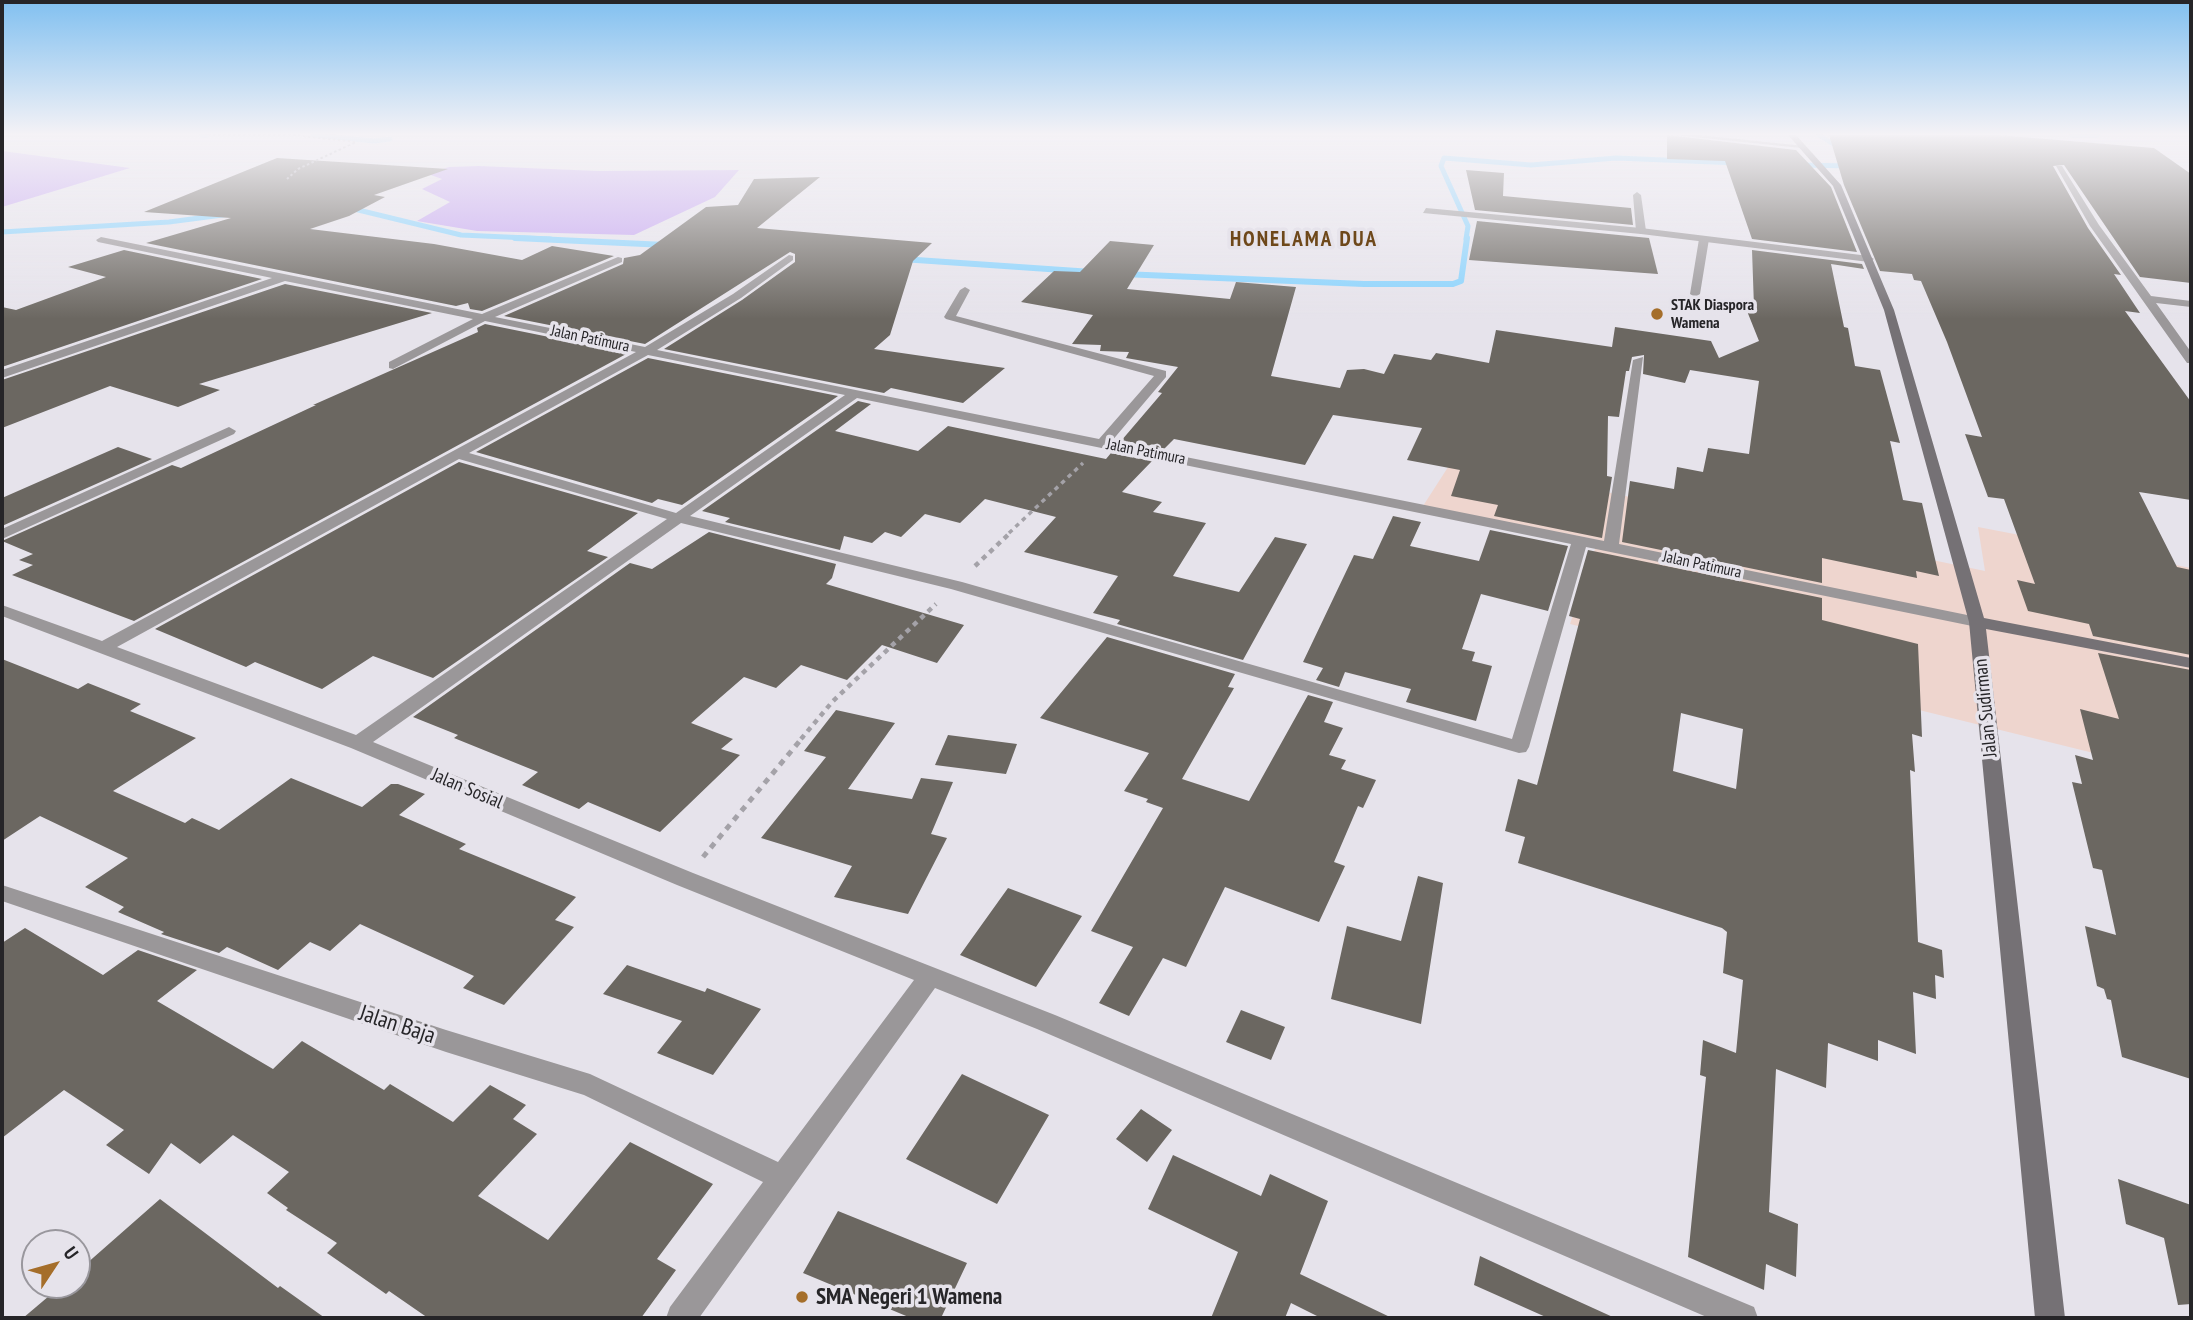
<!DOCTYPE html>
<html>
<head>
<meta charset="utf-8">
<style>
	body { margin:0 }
	#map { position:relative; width:2193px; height:1320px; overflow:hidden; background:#e6e3eb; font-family:"PT Sans Narrow",sans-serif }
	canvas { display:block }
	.frame { position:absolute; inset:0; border:4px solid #262528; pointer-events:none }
	.north { position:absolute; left:21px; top:1229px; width:70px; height:70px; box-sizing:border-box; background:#e6e3eb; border:2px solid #99979d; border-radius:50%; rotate:54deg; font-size:19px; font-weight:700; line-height:28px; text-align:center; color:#262528 }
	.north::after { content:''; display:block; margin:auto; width:24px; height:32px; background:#a56e2a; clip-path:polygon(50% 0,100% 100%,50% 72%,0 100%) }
</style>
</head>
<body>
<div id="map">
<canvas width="2193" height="1320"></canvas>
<div class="frame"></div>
<div class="north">U</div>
</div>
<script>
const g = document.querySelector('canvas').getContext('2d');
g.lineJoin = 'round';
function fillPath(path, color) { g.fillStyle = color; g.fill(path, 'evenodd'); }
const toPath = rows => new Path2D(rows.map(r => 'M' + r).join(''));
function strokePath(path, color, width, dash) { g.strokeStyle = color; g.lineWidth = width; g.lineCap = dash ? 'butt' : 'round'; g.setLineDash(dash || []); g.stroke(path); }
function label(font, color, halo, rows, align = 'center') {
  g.font = font + ' "PT Sans Narrow",sans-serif'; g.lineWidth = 7; g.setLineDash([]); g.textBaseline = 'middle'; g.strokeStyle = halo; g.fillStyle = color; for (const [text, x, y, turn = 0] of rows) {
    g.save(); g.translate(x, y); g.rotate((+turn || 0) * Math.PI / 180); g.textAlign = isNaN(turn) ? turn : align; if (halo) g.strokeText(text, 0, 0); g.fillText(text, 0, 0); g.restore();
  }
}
const commercial = toPath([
	[1467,463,1985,571,1978,527,2191,568,2191,777,1570,624,1598,540,1423,506,1450,464]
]);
const green = toPath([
	[2,151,130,168,2,207],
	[479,166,598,171,739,170,715,197,634,235,477,231,417,221,450,202,422,189,442,179,428,174,449,167]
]);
const streamFar1 = toPath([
	[202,135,207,135],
	[314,135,374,141,390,139],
	[1819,135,1843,150],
	[2072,135,2097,135],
	[1800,165,1853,166],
	[346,207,461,235,551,239],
	[2,232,169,222,230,214],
	[1466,239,1468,226,1441,166,1444,158,1531,165,1616,158,1738,163]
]);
const stream = toPath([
	[515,238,666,245],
	[902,259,1092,272],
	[1122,274,1364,284,1453,284,1461,281,1467,238]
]);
const building = toPath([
	[1667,135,1796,150,1831,187,1857,252,1752,239,1725,161,1667,159],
	[1829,135,1998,135,2154,148,2191,174,2191,283,2140,277,2064,165,2053,166,2088,228,2121,275,2114,274,2140,313,2125,311,2191,402,2191,500,2139,492,2177,567,2191,570,2191,655,2093,636,2089,624,2028,611,2017,580,2035,584,2004,499,1988,497,1965,434,1982,437,1947,342,1921,281,1914,280,1912,274,1880,271,1844,185],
	[277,158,448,169,374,195,385,197,349,216,310,229,434,244,522,260,552,246,614,256,482,311,470,309,468,303,456,306,146,243,231,218,144,212],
	[1466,170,1504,173,1503,196,1631,208,1633,225,1475,210],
	[820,177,757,228,932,243,913,261,890,335,874,349,1005,368,963,403,891,388,884,393,664,349,742,300,795,262,795,254,790,252,645,344,504,316,623,264,624,258,640,255,706,207,738,205,754,179],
	[1477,221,1649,238,1658,274,1469,260],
	[1110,241,1154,245,1127,289,1230,299,1236,282,1296,287,1271,376,1340,388,1347,370,1364,369,1384,374,1394,354,1431,360,1436,353,1489,363,1496,330,1612,347,1615,327,1711,341,1719,358,1759,341,1745,306,1754,307,1752,250,1862,264,1864,269,1831,264,1844,327,1848,328,1855,366,1880,370,1900,443,1890,441,1903,500,1922,503,1939,576,1916,571,1917,578,1822,558,1822,583,1622,542,1630,481,1674,489,1677,467,1703,472,1708,448,1749,454,1759,381,1690,370,1685,383,1643,374,1644,355,1632,357,1629,371,1626,371,1619,417,1608,416,1607,476,1612,477,1602,538,1494,516,1498,505,1451,496,1460,470,1407,460,1422,428,1333,415,1305,465,1174,439,1163,450,1121,441,1162,393,1158,392,1178,367,1126,358,1129,352,1100,351,1101,345,1072,344,1093,315,1021,302,1054,271,1080,272],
	[124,250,262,279,2,367,2,307,16,310,106,277,68,267],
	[285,284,432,313,199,384,220,390,178,407,110,386,2,428,2,380],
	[485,324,628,353,134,621,12,575,33,565,19,560,33,554,2,541,172,465,181,468,316,405,313,405,478,332,477,328],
	[648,358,838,396,682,505,658,499,652,503,476,452],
	[858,401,871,404,835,431,918,451,948,426,1106,459,1111,453,1152,461,1122,492,1162,502,1153,512,1206,523,1173,576,1239,592,1275,537,1307,544,1243,660,1117,624,1120,620,1093,613,1118,576,1024,552,1056,517,985,499,960,523,925,514,901,537,885,532,872,543,844,536,840,550,725,522,730,518,702,511],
	[118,447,152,459,2,526,2,498],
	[459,462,638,513,587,551,608,557,433,678,373,656,322,689,255,662,246,667,155,629],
	[1393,516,1421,522,1410,546,1479,561,1490,530,1568,546,1548,611,1481,594,1462,649,1475,652,1472,661,1492,666,1476,721,1406,702,1411,689,1345,672,1339,687,1316,680,1323,668,1303,662,1354,555,1373,559],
	[709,532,836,564,832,578,826,584,964,625,937,663,882,645,847,680,801,665,776,688,744,677,691,723,733,739,721,749,740,755,660,832,588,802,579,809,522,785,538,772,454,738,458,735,413,717,630,563,652,569],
	[1588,550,1822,598,1822,620,1918,644,1922,737,1912,734,1915,772,1910,770,1918,942,1942,950,1944,978,1935,975,1936,999,1913,992,1916,1054,1878,1040,1878,1061,1828,1043,1826,1088,1776,1069,1769,1212,1798,1224,1796,1277,1766,1264,1764,1290,1688,1257,1706,1077,1700,1075,1703,1040,1736,1053,1743,980,1723,973,1727,932,1722,928,1518,863,1525,837,1505,831,1518,779,1537,785,1580,619,1569,616],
	[1681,713,1743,729,1736,789,1673,771],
	[1107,637,1235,674,1228,687,1234,688,1182,779,1249,801,1308,695,1333,702,1324,722,1343,728,1329,755,1346,760,1341,769,1376,780,1363,808,1358,806,1334,862,1345,866,1319,922,1225,887,1186,967,1163,958,1129,1016,1099,1003,1133,947,1091,931,1163,808,1146,802,1148,799,1124,791,1149,753,1040,718],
	[2098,653,2191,670,2191,1079,2122,1057,2111,1000,2107,999,2104,989,2097,986,2085,926,2116,935,2102,870,2093,868,2072,782,2082,784,2075,755,2093,760,2080,709,2119,719],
	[2,659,78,689,88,683,141,704,130,711,196,738,113,791,185,823,192,818,219,830,291,778,362,807,391,784,398,784,425,794,399,815,466,844,459,849,576,897,555,920,574,927,504,1005,463,988,474,976,360,924,330,951,310,942,278,970,227,947,219,953,161,934,164,932,118,912,124,907,85,887,128,858,40,816,2,841],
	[836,710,895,723,848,789,912,799,921,778,953,782,931,834,947,838,908,914,834,897,852,866,761,838,826,757,804,751],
	[948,735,1017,744,1006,774,935,765],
	[1418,876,1443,883,1421,1024,1331,999,1347,926,1401,941],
	[1008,888,1082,916,1036,987,960,955],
	[25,928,103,975,138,950,197,970,157,1001,273,1069,302,1041,384,1090,390,1084,453,1122,490,1085,526,1105,513,1119,537,1134,478,1196,548,1240,630,1142,713,1184,657,1259,676,1270,641,1318,428,1318,389,1291,386,1294,327,1253,337,1243,286,1210,288,1208,267,1193,289,1172,233,1135,200,1164,171,1143,149,1174,106,1145,124,1130,64,1090,2,1138,2,943],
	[627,965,705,992,707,988,761,1009,713,1075,657,1053,682,1021,603,994],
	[1241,1010,1285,1027,1271,1060,1226,1042],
	[962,1074,1049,1115,997,1204,906,1159],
	[1141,1109,1172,1130,1147,1162,1116,1139],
	[1173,1155,1261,1196,1270,1174,1328,1201,1300,1274,1392,1318,1321,1318,1291,1303,1285,1318,1211,1318,1238,1252,1148,1209],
	[2118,1179,2191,1205,2191,1304,2178,1305,2164,1238,2126,1224],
	[160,1199,278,1288,280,1286,325,1318,23,1318,62,1285,77,1285,77,1272],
	[838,1211,967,1263,941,1318,911,1318,803,1273],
	[1480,1256,1538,1283,1615,1318,1548,1318,1474,1285]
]);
const pathFar3 = toPath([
	[208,135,293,135,356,142,298,169,287,179]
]);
const pathFar2 = toPath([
	[1009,533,1083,463]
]);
const pathFar1 = toPath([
	[975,566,1011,532],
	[801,739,833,701,936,604]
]);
const path = toPath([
	[703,857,803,737]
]);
const lane = toPath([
	[1637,192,1641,195,1646,231,1641,234,1636,231,1633,195,1637,192],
	[1704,236,1709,239,1700,294,1695,297,1690,294,1699,239,1704,236]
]);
const street = toPath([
	[1674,135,1700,135,1805,146,1801,148,1674,135],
	[2056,166,2062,166,2099,225,2151,296,2191,301,2191,307,2156,303,2191,352,2191,363,2187,363,2090,226,2056,166],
	[1426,208,1641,228,1869,256,1874,259,1869,262,1641,234,1423,213,1426,208],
	[101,237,482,314,618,257,622,258,622,262,495,317,645,347,733,294,789,255,793,256,793,260,741,298,657,350,1099,439,1154,376,946,319,944,317,960,290,965,287,970,290,956,316,1166,371,1166,377,1111,442,1604,541,1633,360,1643,357,1619,544,1977,617,1985,622,1983,626,1977,627,1586,547,1529,747,1526,752,1519,753,951,589,681,523,373,742,693,873,1055,1015,1754,1307,1758,1318,1709,1318,1037,1029,935,988,699,1318,666,1318,670,1307,763,1182,584,1095,446,1052,2,901,2,885,446,1030,590,1074,778,1162,914,980,677,885,351,748,2,616,2,605,102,641,636,352,485,321,393,369,389,368,389,362,473,319,285,281,2,378,2,370,272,278,98,242,96,240,101,237],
	[648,355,845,395,676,513,469,453,648,355],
	[857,398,1571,544,1512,739,962,582,690,516,857,398],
	[459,459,667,519,356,735,117,647,459,459],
	[229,427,236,431,234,434,2,539,2,529,229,427]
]);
const secondary = toPath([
	[1788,135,1796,135,1841,185,1894,310,1984,618,2191,658,2191,668,1986,629,2065,1318,2035,1318,1969,622,1884,310,1833,186,1788,135]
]);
const markers = [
	[1657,314,7,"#a56e2a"],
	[802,1297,7,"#a56e2a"]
];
const farPoinames = [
	["STAK Diaspora",1671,305],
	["Wamena",1671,323]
];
const farStreetnames = [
	["Jalan Patimura",590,339,12],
	["Jalan Patimura",1146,452,11],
	["Jalan Patimura",1702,565,12]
];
const streetNames = [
	["Jalan Sudirman",1986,708,-96],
	["Jalan Sosial",467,789,23]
];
const farDistrictnames = [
	["HONELAMA DUA",1304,240]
];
const nearStreetnames = [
	["Jalan Baja",397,1025,18]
];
const nearPoinames = [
	["SMA Negeri 1 Wamena",816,1297]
];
fillPath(commercial, '#eed5ce');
fillPath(green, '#c4a3f1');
strokePath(streamFar1, '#87d2fd', 5);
strokePath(stream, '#87d2fd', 6);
fillPath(building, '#6b6761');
strokePath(pathFar3, '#a4a2a8', 2, [2.5, 2.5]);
strokePath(pathFar2, '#a4a2a8', 3.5, [4.5, 4.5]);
strokePath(pathFar1, '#a4a2a8', 4.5, [5, 5]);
strokePath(path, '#a4a2a8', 5, [6, 6]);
fillPath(lane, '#9a9799');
fillPath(street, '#9a9799');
fillPath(secondary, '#757175');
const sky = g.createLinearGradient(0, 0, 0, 319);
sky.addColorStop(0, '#81c0f0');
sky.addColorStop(0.42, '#f4f2f6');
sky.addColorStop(1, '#f4f2f600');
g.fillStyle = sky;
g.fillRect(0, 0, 2193, 319);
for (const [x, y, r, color] of markers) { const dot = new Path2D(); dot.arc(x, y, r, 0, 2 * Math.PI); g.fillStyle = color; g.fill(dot); strokePath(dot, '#e6e3eb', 2.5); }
label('bold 16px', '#262528', '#e6e3eb', farPoinames, 'left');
label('16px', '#262528', '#e6e3eb', farStreetnames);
label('19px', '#262528', '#e6e3eb', streetNames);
g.letterSpacing = '2px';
label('bold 21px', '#6e481a', '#e6e3eb', farDistrictnames);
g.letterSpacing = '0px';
label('23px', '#262528', '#e6e3eb', nearStreetnames);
label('bold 23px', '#262528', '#e6e3eb', nearPoinames, 'left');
</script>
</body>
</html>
